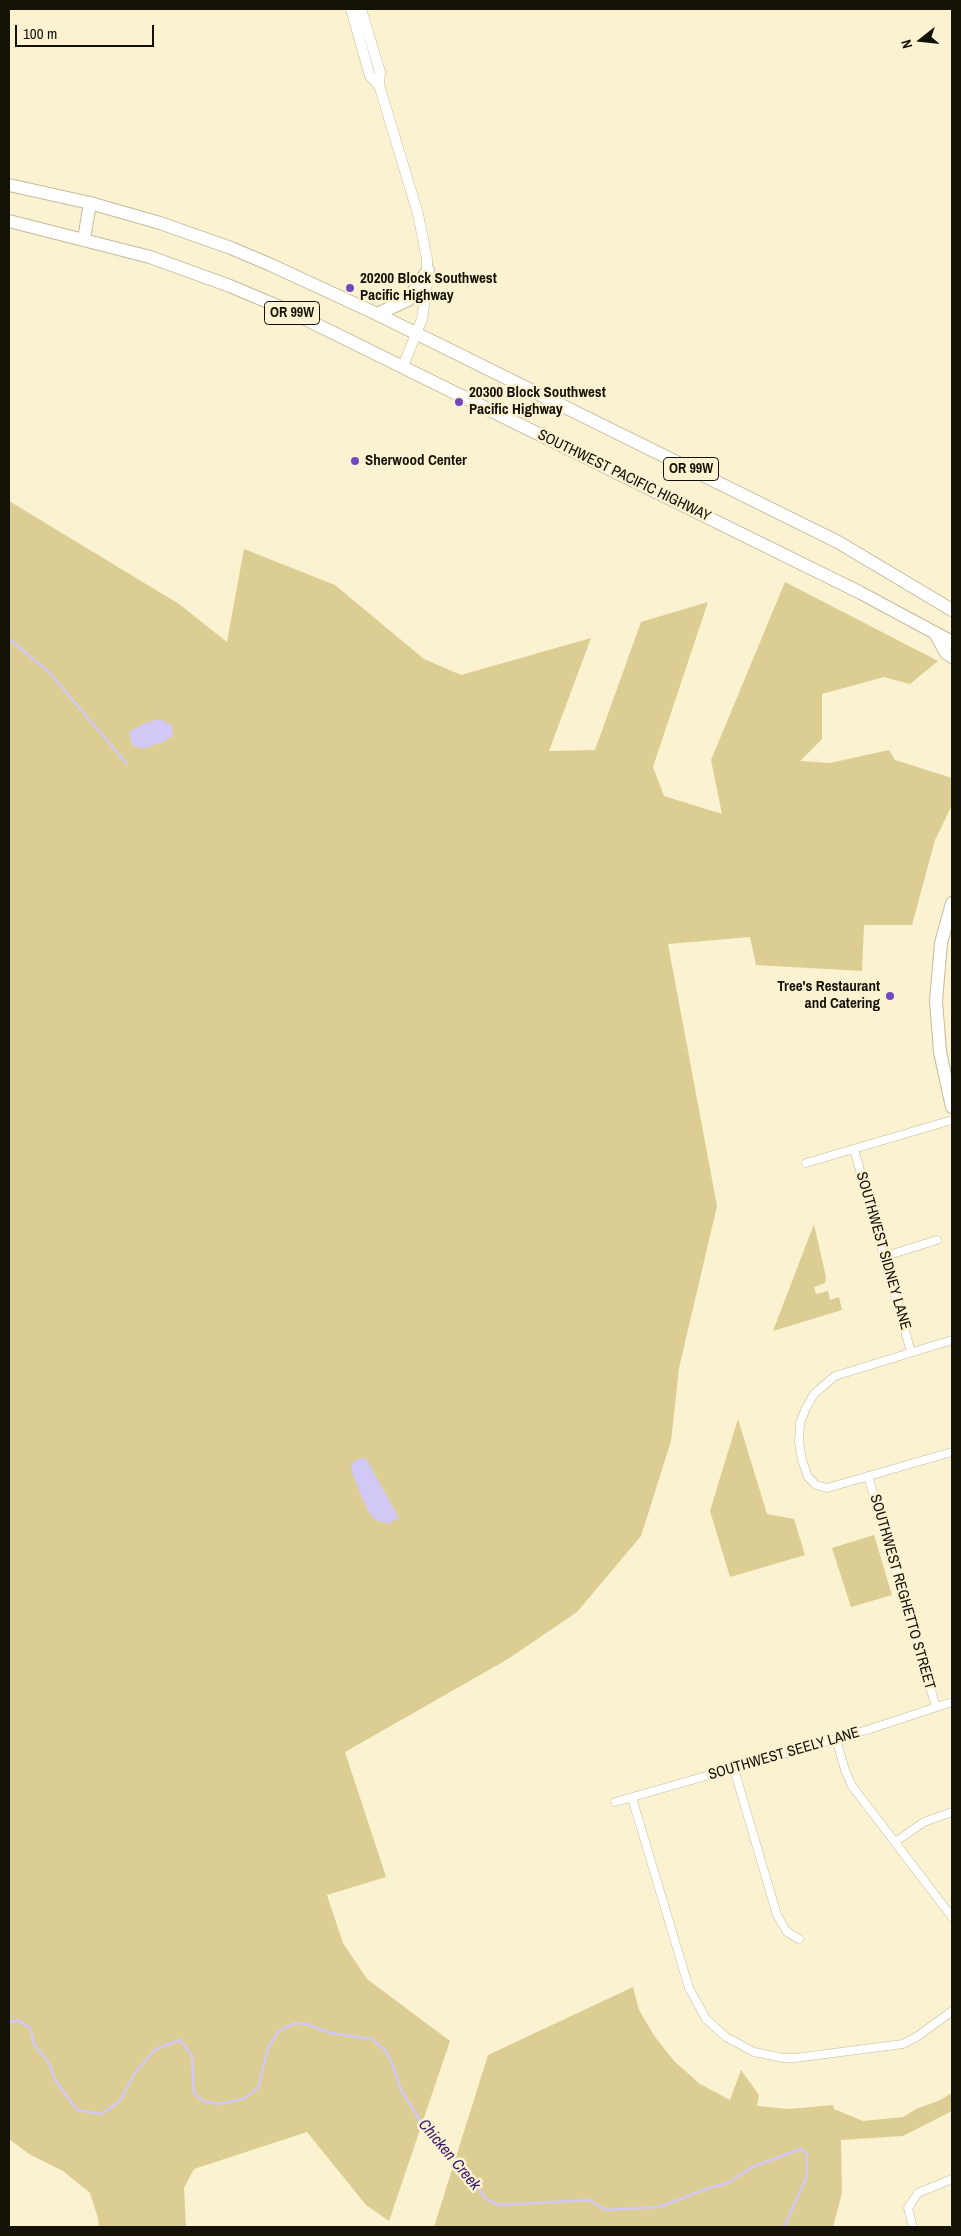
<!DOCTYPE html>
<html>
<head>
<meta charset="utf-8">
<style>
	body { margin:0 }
	#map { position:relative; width:961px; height:2236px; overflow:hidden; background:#fbf2d2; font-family:"Archivo Narrow",sans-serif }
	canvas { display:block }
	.frame { position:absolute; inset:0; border:10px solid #141106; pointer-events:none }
	.north { position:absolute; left:896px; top:15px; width:50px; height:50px; -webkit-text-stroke:4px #fbf2d2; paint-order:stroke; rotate:254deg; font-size:14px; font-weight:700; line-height:20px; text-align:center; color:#141106 }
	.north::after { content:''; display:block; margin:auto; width:18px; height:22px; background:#141106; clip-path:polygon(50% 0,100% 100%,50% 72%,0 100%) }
	.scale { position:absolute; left:15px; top:25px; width:139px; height:22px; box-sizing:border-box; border:2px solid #141106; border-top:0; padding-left:6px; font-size:15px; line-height:18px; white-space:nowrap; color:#141106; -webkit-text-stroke:4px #fbf2d2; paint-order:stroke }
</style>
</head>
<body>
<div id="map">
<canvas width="961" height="2236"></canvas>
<div class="frame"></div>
<div class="north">N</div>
<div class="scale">100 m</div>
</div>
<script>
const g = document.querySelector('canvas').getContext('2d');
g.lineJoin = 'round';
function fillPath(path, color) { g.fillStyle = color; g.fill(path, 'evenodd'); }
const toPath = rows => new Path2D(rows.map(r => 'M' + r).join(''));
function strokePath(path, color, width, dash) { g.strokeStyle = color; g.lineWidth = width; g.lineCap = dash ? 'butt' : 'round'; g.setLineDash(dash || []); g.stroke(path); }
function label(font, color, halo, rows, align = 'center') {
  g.font = font + ' "Archivo Narrow",sans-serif'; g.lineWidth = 5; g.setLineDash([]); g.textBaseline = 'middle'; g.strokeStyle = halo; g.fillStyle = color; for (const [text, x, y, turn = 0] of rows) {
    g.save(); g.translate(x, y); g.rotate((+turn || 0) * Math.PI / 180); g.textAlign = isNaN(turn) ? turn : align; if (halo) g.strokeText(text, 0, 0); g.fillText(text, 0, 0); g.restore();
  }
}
const green = toPath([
	[9,501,179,604,227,642,244,549,335,585,424,659,461,675,591,638,549,751,595,750,641,622,708,602,653,767,664,796,722,814,711,760,785,582,938,661,910,684,884,677,822,694,822,739,800,761,830,763,889,750,895,760,952,778,952,805,935,840,912,925,864,925,862,971,756,965,750,937,668,944,717,1206,679,1368,671,1441,641,1536,577,1612,508,1659,345,1752,386,1877,327,1895,343,1943,367,1979,450,2041,389,2221,366,2205,307,2132,194,2169,184,2188,186,2227,99,2227,98,2218,90,2193,63,2171,29,2154,9,2139],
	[814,1224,826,1277,825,1283,814,1287,816,1294,828,1291,830,1300,839,1297,842,1310,773,1331],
	[738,1419,767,1514,794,1519,805,1555,730,1577,710,1511],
	[874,1535,892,1595,851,1607,832,1548],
	[633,1987,639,2010,655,2037,675,2062,700,2084,730,2100,741,2070,759,2095,757,2106,789,2109,833,2105,834,2109,863,2121,903,2117,916,2109,938,2101,952,2093,952,2111,903,2136,841,2140,842,2193,833,2227,434,2227,488,2055]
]);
const water = toPath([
	[159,719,172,725,173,736,163,742,142,749,132,745,129,732,145,723],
	[366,1458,399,1518,388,1524,375,1520,369,1513,353,1476,351,1465,357,1459]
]);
const stream = toPath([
	[9,639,48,671,127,764],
	[9,2022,18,2020,30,2028,34,2044,49,2063,55,2080,77,2110,101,2114,120,2101,136,2071,156,2049,180,2040,192,2056,194,2093,203,2101,218,2104,243,2099,258,2088,268,2048,278,2032,287,2027,296,2023,306,2024,331,2033,372,2039,385,2050,391,2061,401,2090,426,2130,458,2161,487,2200,500,2205,589,2200,606,2210,659,2207,709,2188,728,2183,752,2167,801,2149,807,2154,807,2176,784,2227]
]);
const minor = toPath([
	[854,1149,911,1352],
	[806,1163,952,1120],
	[886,1256,937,1240],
	[952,1340,835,1376,814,1394,806,1408,800,1423,799,1442,802,1460,808,1477,816,1485,827,1488,952,1452],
	[868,1476,936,1707],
	[836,1739,845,1770,852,1786,952,1917],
	[734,1769,777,1915,787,1932,799,1939],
	[632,1798,689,1988,706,2019,726,2037,754,2052,783,2058,795,2058,903,2044,918,2036,952,2011],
	[615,1802,867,1730,952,1702],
	[895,1842,924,1822,952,1812],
	[913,2227,908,2208,918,2193,952,2179]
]);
const tertiary = toPath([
	[351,9,370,76,379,85],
	[361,9,380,72,379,85,418,214,427,259,427,283,422,319,403,366]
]);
const primary = toPath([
	[952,903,941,943,936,1001,940,1052,952,1107]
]);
const trunk = toPath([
	[9,185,90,203,160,223,231,248,271,265,377,314,838,542,952,610],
	[9,221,150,257,230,286,287,310,861,593,952,642],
	[84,239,90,203],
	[377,314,408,300,428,270],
	[935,633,946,653,952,657]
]);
const markers = [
	[350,288,5,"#7248c1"],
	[459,402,5,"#7248c1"],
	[355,461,5,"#7248c1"],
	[890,996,5,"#7248c1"]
];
const shields = [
	[292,313,55],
	[691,469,55]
];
const shieldNames = [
	["OR 99W",292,313],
	["OR 99W",691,469]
];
const poiNames = [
	["20200 Block Southwest",360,279],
	["Pacific Highway",360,296],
	["20300 Block Southwest",469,393],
	["Pacific Highway",469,410],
	["Sherwood Center",365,461],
	["Tree's Restaurant",880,987,"right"],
	["and Catering",880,1004,"right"]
];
const streetNames = [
	["SOUTHWEST PACIFIC HIGHWAY",624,476,26],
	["SOUTHWEST SIDNEY LANE",883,1251,74],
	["SOUTHWEST REGHETTO STREET",902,1592,74],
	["SOUTHWEST SEELY LANE",784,1754,-16]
];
const waterNames = [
	["Chicken Creek",449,2155,50]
];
fillPath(green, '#dccd92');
fillPath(water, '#d2c8f5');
strokePath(stream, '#d2c8f5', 2.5);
strokePath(minor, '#c3bb9c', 9);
strokePath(tertiary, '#c3bb9c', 11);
strokePath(primary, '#c3bb9c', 14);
strokePath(trunk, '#c3bb9c', 14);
strokePath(minor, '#fff', 8);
strokePath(tertiary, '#fff', 10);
strokePath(primary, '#fff', 12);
strokePath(trunk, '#fff', 12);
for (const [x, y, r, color] of markers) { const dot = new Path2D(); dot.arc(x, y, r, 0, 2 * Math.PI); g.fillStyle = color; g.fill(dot); strokePath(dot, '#fbf2d2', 2); }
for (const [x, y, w] of shields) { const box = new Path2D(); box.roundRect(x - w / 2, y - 11.5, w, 23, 4); g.fillStyle = '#fbf2d2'; g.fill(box); strokePath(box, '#141106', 1); }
label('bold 14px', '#141106', null, shieldNames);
label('bold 15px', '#141106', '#fbf2d2', poiNames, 'left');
label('15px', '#141106', '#fbf2d2', streetNames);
label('italic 16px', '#39186c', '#fbf2d2', waterNames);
</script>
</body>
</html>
